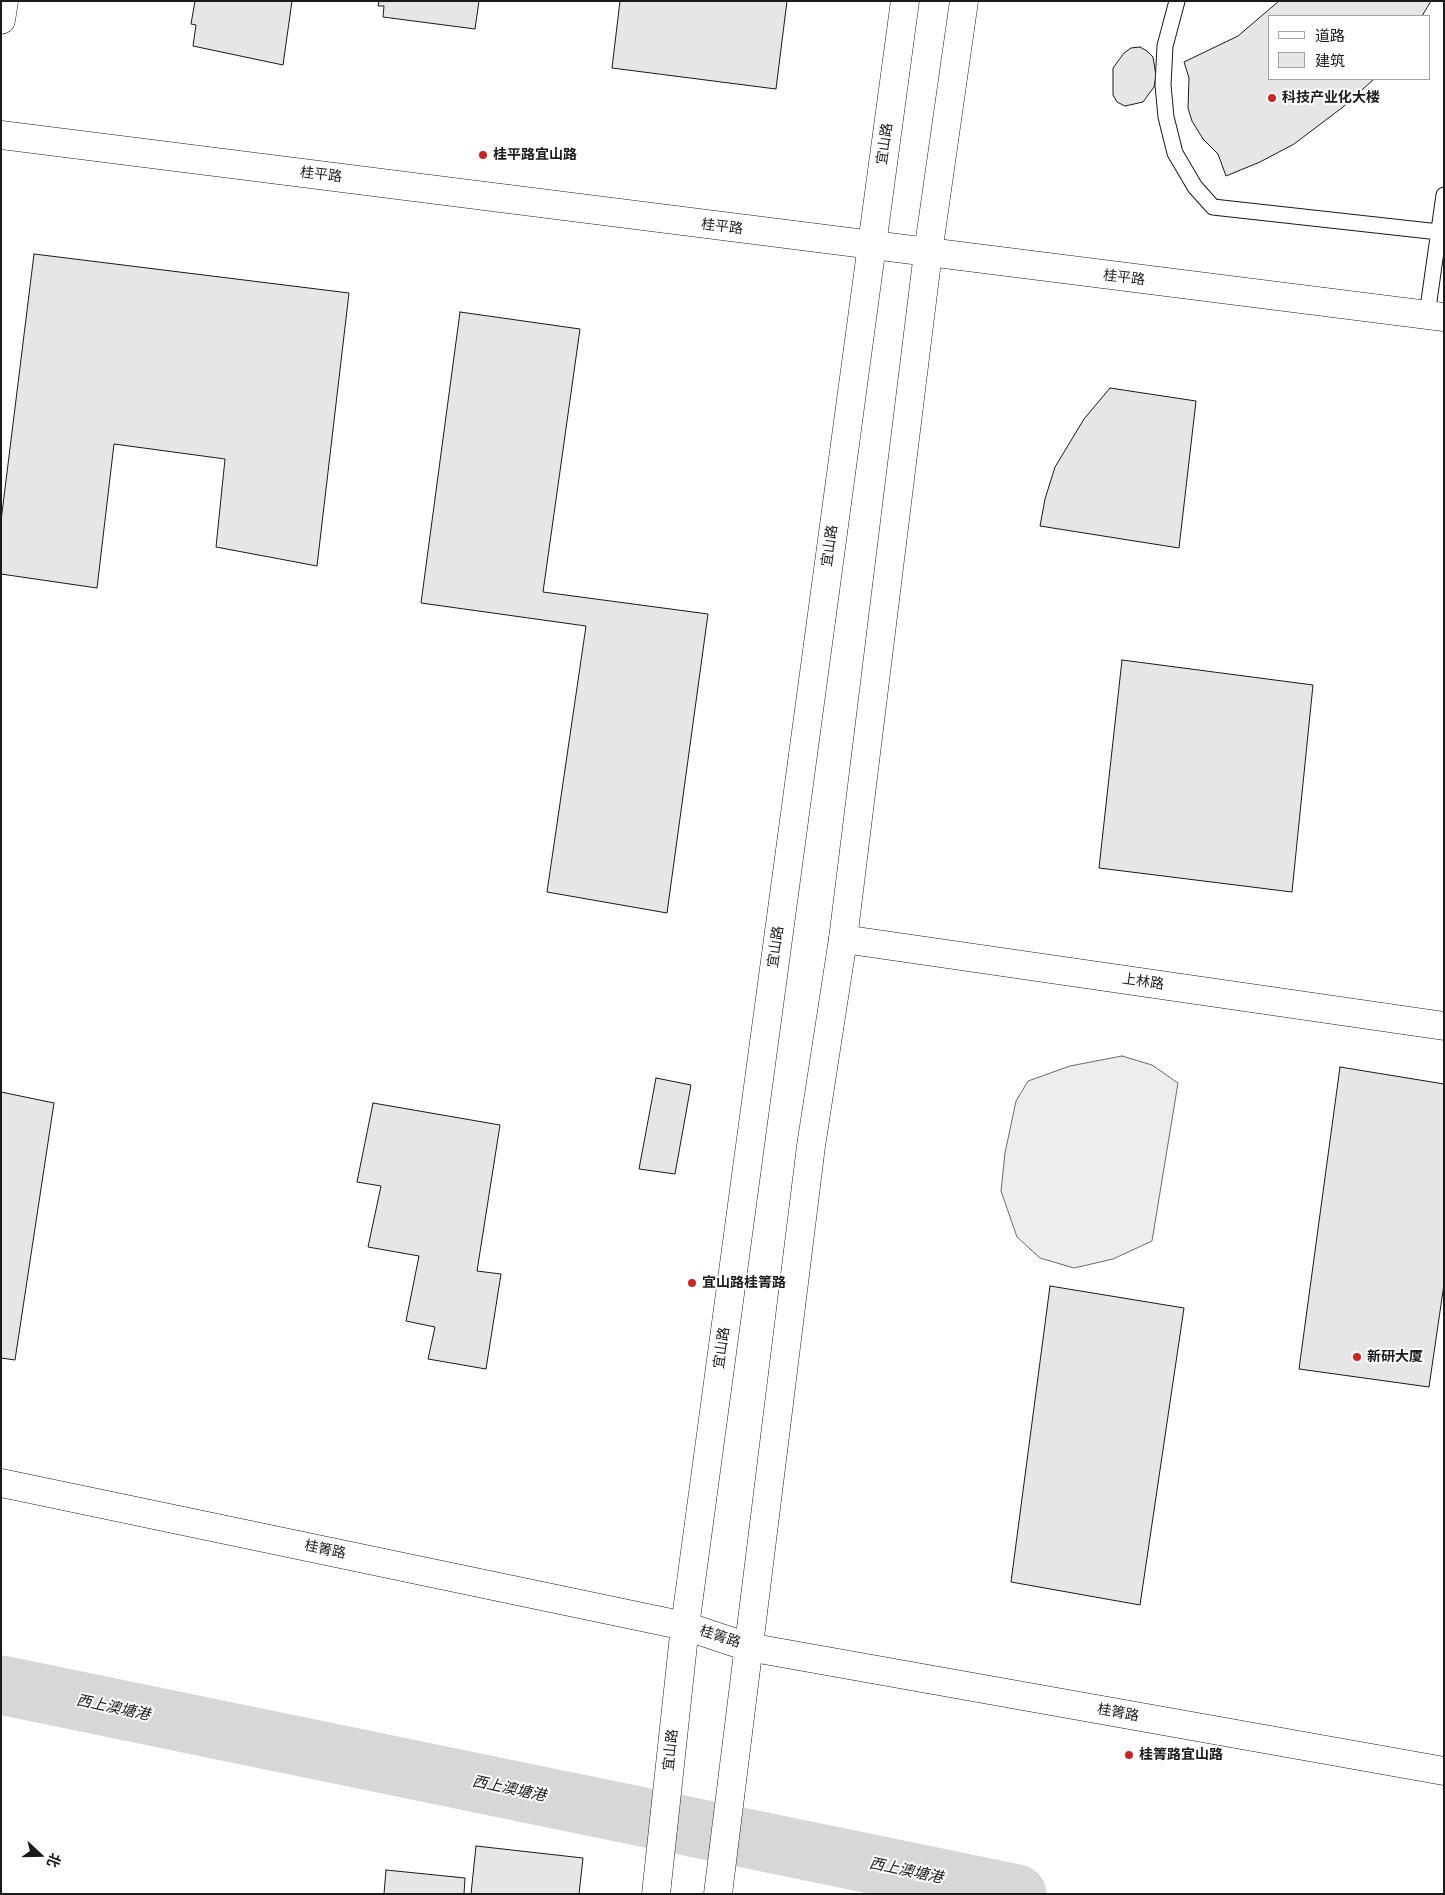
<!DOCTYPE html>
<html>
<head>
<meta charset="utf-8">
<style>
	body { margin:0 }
	#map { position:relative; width:1445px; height:1895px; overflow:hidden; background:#fff; font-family:"Open Sans","Noto Sans SC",sans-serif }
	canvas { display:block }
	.frame { position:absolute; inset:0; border:2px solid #1a1a1a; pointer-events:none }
	.legend { position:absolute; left:1268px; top:15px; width:162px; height:65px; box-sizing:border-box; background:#fff; border:1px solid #a3a3a3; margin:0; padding:6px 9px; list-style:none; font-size:15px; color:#1a1a1a }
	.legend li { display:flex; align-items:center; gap:10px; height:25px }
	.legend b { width:25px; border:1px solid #a3a3a3 }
	.north { position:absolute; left:15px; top:1830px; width:50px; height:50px; -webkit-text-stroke:4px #fff; paint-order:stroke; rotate:111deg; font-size:14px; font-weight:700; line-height:20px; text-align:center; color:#1a1a1a }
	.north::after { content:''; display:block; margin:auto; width:18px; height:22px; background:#1a1a1a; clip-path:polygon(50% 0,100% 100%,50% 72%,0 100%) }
</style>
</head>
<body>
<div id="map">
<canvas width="1445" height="1895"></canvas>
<div class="frame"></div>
<ul class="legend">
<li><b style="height:6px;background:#fff"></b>道路</li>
<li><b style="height:14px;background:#e6e6e6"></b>建筑</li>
</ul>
<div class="north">北</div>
</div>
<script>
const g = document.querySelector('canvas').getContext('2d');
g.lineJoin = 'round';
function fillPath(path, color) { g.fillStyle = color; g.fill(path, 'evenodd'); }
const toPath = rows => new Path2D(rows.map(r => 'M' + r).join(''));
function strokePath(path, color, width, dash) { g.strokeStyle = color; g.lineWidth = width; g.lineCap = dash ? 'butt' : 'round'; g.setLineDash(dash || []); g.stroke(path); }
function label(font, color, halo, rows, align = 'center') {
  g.font = font + ' "Open Sans","Noto Sans SC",sans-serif'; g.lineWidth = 4; g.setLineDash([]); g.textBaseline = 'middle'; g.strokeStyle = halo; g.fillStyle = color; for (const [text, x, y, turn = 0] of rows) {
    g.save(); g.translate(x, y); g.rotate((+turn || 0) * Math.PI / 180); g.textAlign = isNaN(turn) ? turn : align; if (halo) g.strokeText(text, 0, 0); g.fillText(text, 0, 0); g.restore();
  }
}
const built = toPath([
	[1122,1056,1152,1065,1178,1083,1152,1241,1113,1259,1074,1268,1040,1258,1017,1237,1001,1191,1005,1153,1016,1101,1028,1081,1070,1066,1122,1056]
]);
const river = toPath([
	[1,1685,1017,1894]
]);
const building = toPath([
	[195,1,292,1,283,65,193,46,196,25,191,24,195,1],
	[379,1,479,1,475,29,383,17,384,6,378,6,379,1],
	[620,1,787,1,776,89,612,68,620,1],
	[1279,1,1431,1,1422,16,1269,16,1269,79,1374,79,1343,107,1294,144,1260,162,1226,176,1218,154,1203,139,1192,121,1188,108,1189,78,1184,62,1238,36,1279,1],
	[1140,47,1147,51,1153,57,1156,76,1154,87,1143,102,1125,106,1117,102,1113,95,1113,68,1124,53,1131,48,1140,47],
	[34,254,349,293,317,566,216,547,225,459,114,444,97,588,1,574,1,521,34,254],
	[460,312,580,329,543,592,708,614,667,913,547,892,586,626,421,603,460,312],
	[1110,388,1196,401,1179,548,1040,526,1045,499,1055,467,1084,419,1110,388],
	[1122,660,1313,685,1292,892,1099,868,1122,660],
	[1340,1067,1444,1084,1444,1284,1429,1387,1299,1369,1340,1067],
	[656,1078,691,1085,675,1174,639,1169,656,1078],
	[1,1092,54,1103,15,1360,1,1358,1,1092],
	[373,1103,500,1125,477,1271,501,1274,486,1369,428,1359,435,1327,406,1321,419,1256,368,1247,381,1186,357,1182,373,1103],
	[1050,1286,1184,1308,1140,1605,1011,1582,1050,1286],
	[476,1846,583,1858,579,1894,471,1894,476,1846],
	[386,1870,465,1878,464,1894,384,1894,386,1870]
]);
const service = toPath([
	[1177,1,1165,46,1163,85,1166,117,1175,153,1195,187,1213,207,1439,232],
	[1427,315,1444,195]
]);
const minor = toPath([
	[1,20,4,1],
	[843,939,1444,1026]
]);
const tertiary = toPath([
	[1,135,1444,317],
	[1,1483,685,1626,748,1647,1444,1771]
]);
const secondary = toPath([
	[656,1894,685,1626,905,1],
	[718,1894,811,1146,843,939,928,253,964,1]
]);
const markers = [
	[1272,98,5,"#c62828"],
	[483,155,5,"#c62828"],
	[692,1283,5,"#c62828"],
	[1357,1357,5,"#c62828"],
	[1129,1755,5,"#c62828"]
];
const poiNames = [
	["科技产业化大楼",1282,98],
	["桂平路宜山路",493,155],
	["宜山路桂箐路",702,1283],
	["新研大厦",1367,1357],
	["桂箐路宜山路",1139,1755]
];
const streetNames = [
	["宜山路",885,144,-82],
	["桂平路",321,175,7],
	["桂平路",722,227,7],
	["桂平路",1124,278,7],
	["宜山路",830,546,-82],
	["宜山路",776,947,-82],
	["上林路",1143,982,8],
	["宜山路",722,1348,-82],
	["桂箐路",325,1550,12],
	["桂箐路",720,1637,18],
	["桂箐路",1118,1713,10],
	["宜山路",671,1750,-84]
];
const waterNames = [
	["西上澳塘港",113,1708,12],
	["西上澳塘港",509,1789,12],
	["西上澳塘港",906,1871,12]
];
fillPath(built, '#ededed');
strokePath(built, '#6a6a6a', 1);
strokePath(river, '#d7d7d7', 59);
fillPath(building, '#e6e6e6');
strokePath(building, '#1a1a1a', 1);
strokePath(service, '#1a1a1a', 17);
strokePath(minor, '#1a1a1a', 29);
strokePath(tertiary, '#1a1a1a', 29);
strokePath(secondary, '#1a1a1a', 29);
strokePath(service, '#fff', 15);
strokePath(minor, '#fff', 28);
strokePath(tertiary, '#fff', 28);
strokePath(secondary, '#fff', 28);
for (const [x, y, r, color] of markers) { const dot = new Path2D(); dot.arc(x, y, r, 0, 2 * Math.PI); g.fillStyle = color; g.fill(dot); strokePath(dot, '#fff', 2); }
label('bold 14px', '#1a1a1a', '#fff', poiNames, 'left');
label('14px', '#1a1a1a', '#fff', streetNames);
label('italic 15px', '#1a1a1a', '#fff', waterNames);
</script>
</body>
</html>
